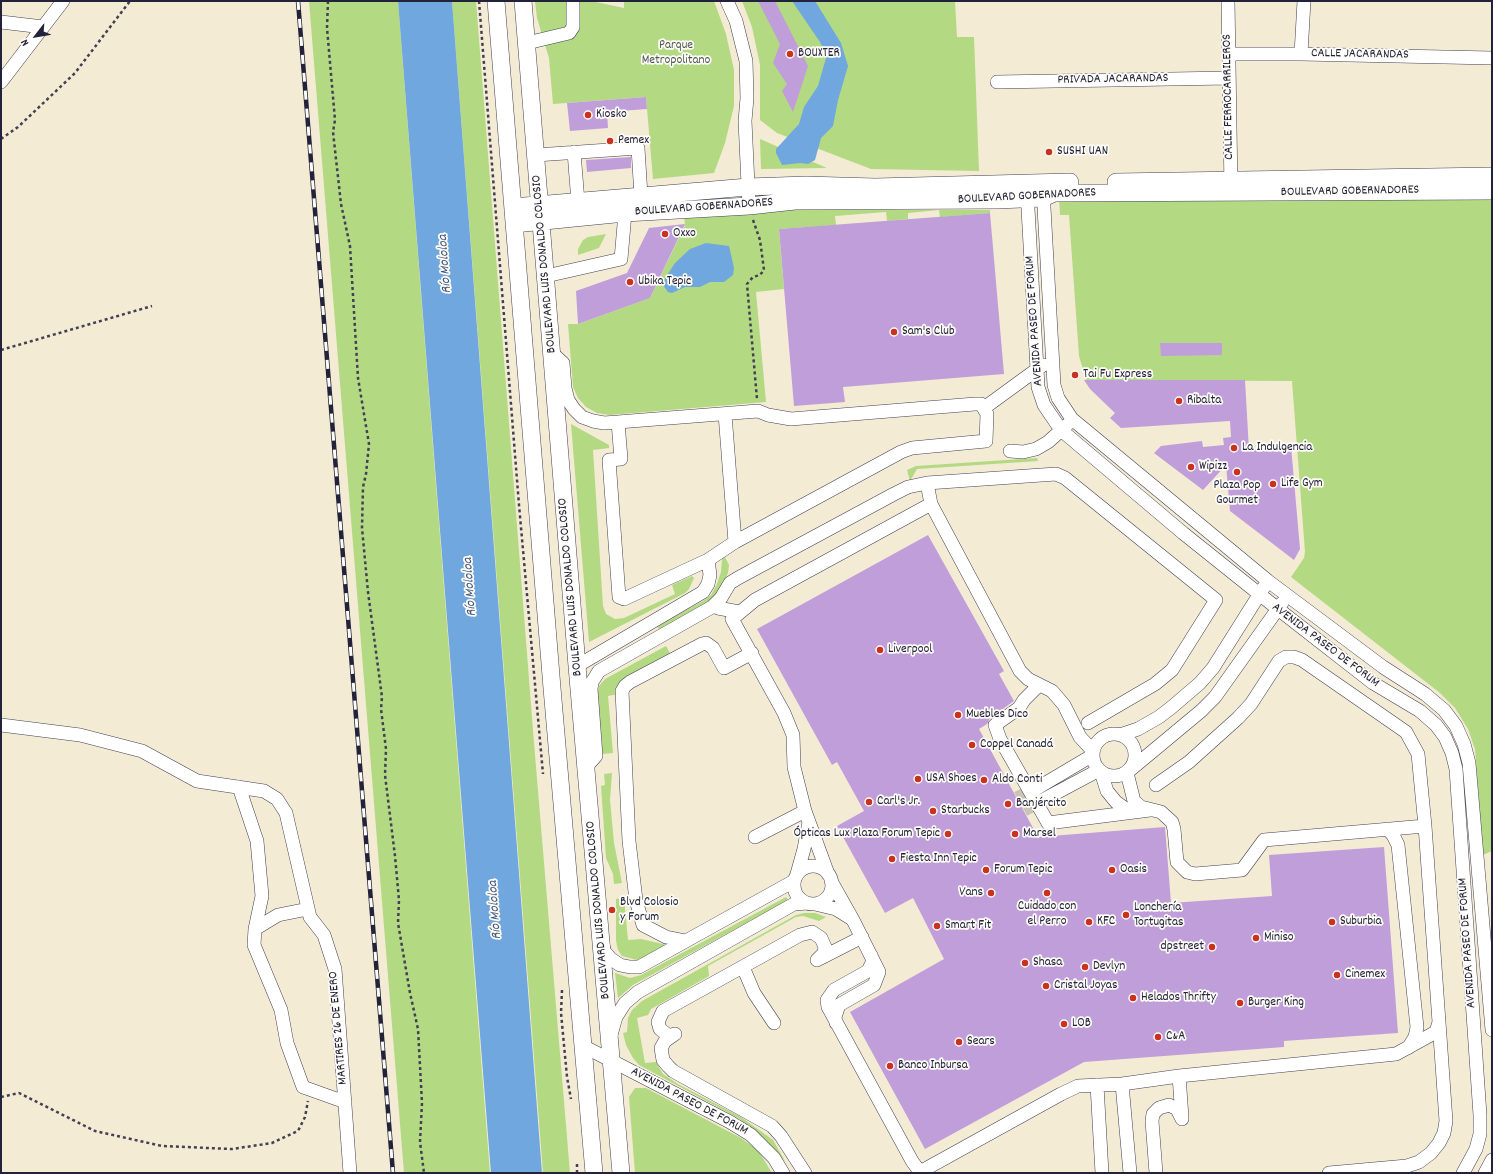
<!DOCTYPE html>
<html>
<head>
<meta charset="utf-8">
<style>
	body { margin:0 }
	#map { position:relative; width:1493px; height:1174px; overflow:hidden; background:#f4ebd5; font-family:Dekko,sans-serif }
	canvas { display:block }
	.frame { position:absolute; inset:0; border:2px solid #22223b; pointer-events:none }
	.north { position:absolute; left:16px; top:16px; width:40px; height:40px; -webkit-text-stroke:3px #fdfcf7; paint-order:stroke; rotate:239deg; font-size:11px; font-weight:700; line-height:16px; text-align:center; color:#22223b }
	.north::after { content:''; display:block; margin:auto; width:14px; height:18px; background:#22223b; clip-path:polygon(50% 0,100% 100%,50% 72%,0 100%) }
</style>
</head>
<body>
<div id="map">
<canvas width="1493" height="1174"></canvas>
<div class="frame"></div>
<div class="north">N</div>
</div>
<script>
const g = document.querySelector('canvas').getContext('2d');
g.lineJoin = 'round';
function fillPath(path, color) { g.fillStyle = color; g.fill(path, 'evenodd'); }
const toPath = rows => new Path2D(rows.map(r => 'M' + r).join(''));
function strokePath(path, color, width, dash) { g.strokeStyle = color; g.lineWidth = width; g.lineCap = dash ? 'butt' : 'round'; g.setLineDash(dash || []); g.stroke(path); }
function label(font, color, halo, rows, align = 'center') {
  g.font = font + ' Dekko,sans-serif'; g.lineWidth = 3.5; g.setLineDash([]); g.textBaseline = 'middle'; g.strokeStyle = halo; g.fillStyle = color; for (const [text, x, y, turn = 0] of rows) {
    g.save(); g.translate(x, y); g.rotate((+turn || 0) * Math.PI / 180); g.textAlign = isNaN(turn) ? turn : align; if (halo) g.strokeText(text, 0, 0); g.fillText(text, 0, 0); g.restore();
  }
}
const green = toPath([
	[309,1,398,1,490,1173,404,1173],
	[452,1,476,1,534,743,570,1173,543,1173],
	[535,1,591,1,624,8,624,1,714,1,726,34,734,70,734,106,725,143,714,173,653,179,646,97,553,104,549,58,537,18],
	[742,1,955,1,957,37,974,37,979,171,871,169,777,133,760,120,760,65,752,27],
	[760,139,827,168,761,169],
	[1492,197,1492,851,1483,855,1475,749,1468,729,1455,708,1440,693,1291,577,1304,558,1305,552,1292,381,1086,380,1079,356,1069,215,1060,215,1059,198],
	[773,210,990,210,990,213,940,217,939,210,908,213,908,219,887,221,886,212,835,216,836,225,779,229,784,289,756,292,766,402,609,415,597,413,586,407,578,398,573,387,568,324,578,324,650,298,685,225,684,216],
	[606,234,599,248,578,255,578,249,583,240,588,237],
	[571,424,609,445,609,448,593,450,603,606,606,614,615,619,624,618,675,594,672,585,692,576,694,578,689,589,685,593,589,642],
	[1037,458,1038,461,917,469,910,481,907,470,916,466],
	[725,557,729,565,728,573,715,600,700,606,659,629,657,626,703,601,711,595,717,584,721,572,722,559],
	[666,646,671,655,618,694,608,696,613,753,602,754,597,694,599,686,605,679],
	[612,773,610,800,614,843,622,883,614,884,613,874,606,858,601,786,605,785,604,774],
	[786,897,788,900,633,985,618,998,615,973,630,978,641,975],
	[624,898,628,940,641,939,667,945,643,958,637,960,622,956,618,950,616,941,616,899],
	[804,913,815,913,826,917,819,921,803,916,796,917,708,966,709,976,651,1009,648,1015,637,1018,645,1063,656,1062,663,1074,678,1084,741,1117,773,1140,785,1161,740,1119,639,1065,633,1058,626,1045,623,1033,627,1032,628,1018,632,1010,642,1001,796,915],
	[635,1088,646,1088,741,1138,758,1150,772,1173,635,1173,629,1097]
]);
const water = toPath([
	[398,1,452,1,542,1173,491,1173],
	[792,1,815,1,841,43,848,66,838,100,833,126,821,138,815,160,808,164,800,163,782,165,776,153,776,149,799,124,804,107,818,86,826,58,824,50,820,42],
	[706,243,729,246,734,268,733,275,724,282,710,282,700,287,685,287,672,293,668,292,663,285,664,280,675,263,690,249]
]);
const building = toPath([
	[758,1,775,1,808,66,793,112,782,91,787,84,773,63,780,44],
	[646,97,647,109,607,112,608,128,570,131,567,103],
	[631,157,631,168,587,172,586,160],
	[990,213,1004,374,843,387,845,402,794,406,779,229],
	[685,224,650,298,578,324,576,291,627,273,649,228],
	[1160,343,1222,343,1222,355,1161,356],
	[1084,380,1245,380,1249,450,1291,446,1300,549,1294,560,1230,511,1226,465,1203,490,1154,453,1161,446,1202,441,1203,447,1224,445,1223,438,1231,437,1230,421,1121,428,1110,418,1115,413,1090,389],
	[928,535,1004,671,999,674,1014,701,990,718,987,724,979,729,1038,837,1165,827,1171,903,1272,896,1269,855,1384,847,1398,1033,1284,1041,1284,1047,1084,1062,925,1149,850,1012,944,959,913,898,885,913,837,826,864,811,837,762,832,765,757,629]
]);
const minorTunnel = toPath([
	[1017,798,1034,790],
	[1024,810,1041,801]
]);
const path = toPath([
	[328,1,327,28,335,120,333,132,341,204,350,246,358,378,369,444,366,474,363,487,362,528,368,592,382,697,381,709,386,749,385,775,395,856,399,900,398,923,410,993,418,1029,422,1103,420,1142,424,1173],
	[479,1,519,505,543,774],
	[1,139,18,127,75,73,130,1],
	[753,220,760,240,764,270,760,275,753,277,747,284,757,399],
	[1,350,152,306],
	[562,990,561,1013,567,1077,571,1099],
	[1,1097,19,1093,95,1131,162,1146,232,1149,272,1143,298,1131,305,1117,308,1101],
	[577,1164,577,1173]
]);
const minor = toPath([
	[727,1,736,21,746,61,747,98,745,121,749,206],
	[1228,1,1231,189],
	[1,22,43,27],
	[527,43,569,33,573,27,573,1],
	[1229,54,1301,54,1492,58],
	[1301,54,1304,1],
	[1,82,63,1],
	[997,82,1229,78],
	[574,152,578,202],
	[536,155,638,148,641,196],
	[1043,190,1054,385,1058,398,1072,419,1268,581,1383,667,1425,694,1444,710,1456,726,1464,744,1469,763,1492,1030],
	[1027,191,1038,387,1044,405,1061,430,1183,533,1278,609,1373,683,1420,711,1436,725,1445,737,1452,753,1456,769,1480,1115,1480,1134,1476,1149,1463,1173],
	[546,276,621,259,625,213],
	[552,353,563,363,565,388,568,400,574,409,582,417,593,421,604,423,618,422,758,411,768,415,791,419,975,404,981,404,987,414,986,441,912,448,901,452,735,542,708,560,624,599,619,597,609,460,621,459,618,422],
	[984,408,1043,365],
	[725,414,735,542],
	[1010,451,1023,452,1036,449,1048,442,1067,425],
	[931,504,927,483,1056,474,1065,478,1216,600,1172,670,1155,684,1088,723],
	[718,608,739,612],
	[577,666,703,592,708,584,710,575,708,560],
	[1039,685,1024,700,1019,708,995,725,1000,739,1048,823,1150,810],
	[1,725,80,735,142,751,197,781,264,791,277,799,286,813,310,917,324,935,335,969,350,1173],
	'1093 755a21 21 0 1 1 42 0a21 21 0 1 1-42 0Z',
	[1120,735,1138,729,1159,717,1172,707,1200,683,1213,668,1264,587],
	[586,767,596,756,591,689,592,682,599,671,712,607,721,598,730,583,738,578,894,494,908,487,927,483],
	[1130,770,1201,711,1215,697,1282,603],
	[1101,772,1107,791,1116,802,1127,810,1135,812],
	[1156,785,1189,762,1238,718,1251,704,1279,661,1286,657,1294,657,1302,660,1406,732,1418,754,1425,826],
	[239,787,257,841,262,896,255,929,254,945,281,1010,287,1043,303,1087,345,1102],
	[1034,790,1093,755],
	[1041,801,1099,770],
	[1387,829,1393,835,1398,845,1417,1027,1415,1037,1408,1048],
	[755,837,805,811],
	'794 885a19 19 0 1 1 38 0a19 19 0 1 1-38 0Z',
	[797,874,804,849,809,822],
	[828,874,805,811,794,767,793,735,784,713,732,619,755,600,931,504,1020,671,1028,679,1052,691,1064,705,1080,737,1093,751],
	[831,881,853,920,879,972,874,985,839,1005,835,1017,836,1023],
	[815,904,836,909,852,919],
	[255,929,278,915,308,909],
	[686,941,666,937,643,925,636,900,629,841,622,691,625,686,630,682,702,644,706,643,713,648,724,668,752,653],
	[603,945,604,951,611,959,620,965,630,967,639,967,794,881],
	[871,955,873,961,868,971,834,990,827,1000,828,1007,912,1161,920,1172,1061,1094,1078,1086,1122,1084,1179,1076,1396,1054,1436,1032,1439,1022,1425,826,1264,840,1242,870,1195,874,1187,872,1177,862,1174,829,1172,822,1161,812,1141,807,1134,801,1127,773],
	[817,960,862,937],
	[743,967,754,993,774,1023],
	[675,1034,669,1036,660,1029,658,1022,663,1011,800,935,812,932,821,938,825,947,824,953,817,960],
	[675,1034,665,1041,661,1048,663,1060,668,1066,673,1071,772,1126,781,1136,805,1173],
	[611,1035,616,1017,625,1003,638,992,785,909,794,904,807,903],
	[583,1046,730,1122,751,1135,774,1158,783,1173],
	[1179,1076,1182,1117],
	[1122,1084,1130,1173],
	[1097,1085,1102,1173],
	[1156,1173,1152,1121,1153,1114,1159,1108,1169,1105,1177,1109,1182,1119],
	[1329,1173,1407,1166,1419,1162,1431,1153,1439,1143,1444,1133,1446,1121,1439,1022],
	[1485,1173,1492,1160]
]);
const major = toPath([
	[496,1,552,688,594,1173],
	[523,1,577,666,621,1173],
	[1116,182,1492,176],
	[513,207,748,187,806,185,875,187,1070,182],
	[514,224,625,213,749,206,795,201,998,200,1043,198,1054,193,1492,191]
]);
const rail = toPath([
	[298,1,393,1173]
]);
const markers = [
	[790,54,4,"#c8321e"],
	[588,115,4,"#c8321e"],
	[610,141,4,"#c8321e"],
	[1049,152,4,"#c8321e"],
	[665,234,4,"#c8321e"],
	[630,282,4,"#c8321e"],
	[894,332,4,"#c8321e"],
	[1075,375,4,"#c8321e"],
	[1179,401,4,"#c8321e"],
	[1234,448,4,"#c8321e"],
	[1191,467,4,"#c8321e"],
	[1237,472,4,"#c8321e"],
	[1273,484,4,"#c8321e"],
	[880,650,4,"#c8321e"],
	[958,715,4,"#c8321e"],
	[972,745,4,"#c8321e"],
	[918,779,4,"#c8321e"],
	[984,780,4,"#c8321e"],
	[869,802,4,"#c8321e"],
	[1008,804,4,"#c8321e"],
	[933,811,4,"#c8321e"],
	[948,834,4,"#c8321e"],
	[1015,834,4,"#c8321e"],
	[892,859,4,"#c8321e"],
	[986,870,4,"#c8321e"],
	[1112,870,4,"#c8321e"],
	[991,893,4,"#c8321e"],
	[1047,893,4,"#c8321e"],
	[612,910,4,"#c8321e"],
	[1126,915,4,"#c8321e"],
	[1089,922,4,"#c8321e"],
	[1332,922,4,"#c8321e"],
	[937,926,4,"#c8321e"],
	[1256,938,4,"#c8321e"],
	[1212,947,4,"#c8321e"],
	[1025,963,4,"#c8321e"],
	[1085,967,4,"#c8321e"],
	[1337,975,4,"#c8321e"],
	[1046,986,4,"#c8321e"],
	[1133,998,4,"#c8321e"],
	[1240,1003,4,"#c8321e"],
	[1064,1024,4,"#c8321e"],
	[1158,1037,4,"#c8321e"],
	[959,1042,4,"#c8321e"],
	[890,1066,4,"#c8321e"]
];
const parkNames = [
	["Parque",676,46],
	["Metropolitano",676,61]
];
const poiNames = [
	["BOUXTER",798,54],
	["Kiosko",596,115],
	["Pemex",618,141],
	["SUSHI UAN",1057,152],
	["Oxxo",673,234],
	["Ubika Tepic",638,282],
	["Sam's Club",902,332],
	["Tai Fu Express",1083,375],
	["Ribalta",1187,401],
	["La Indulgencia",1242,448],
	["Wipizz",1199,467],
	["Life Gym",1281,484],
	["Plaza Pop",1237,486,"center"],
	["Gourmet",1237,501,"center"],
	["Liverpool",888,650],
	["Muebles Dico",966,715],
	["Coppel Canadá",980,745],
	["USA Shoes",926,779],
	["Aldo Conti",992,780],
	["Carl's Jr.",877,802],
	["Banjército",1016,804],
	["Starbucks",941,811],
	["Ópticas Lux Plaza Forum Tepic",940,834,"right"],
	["Marsel",1023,834],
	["Fiesta Inn Tepic",900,859],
	["Forum Tepic",994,870],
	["Oasis",1120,870],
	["Vans",983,893,"right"],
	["Blvd Colosio",620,903],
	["y Forum",620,918],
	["Cuidado con",1047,907,"center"],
	["el Perro",1047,922,"center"],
	["Lonchería",1134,908],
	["Tortugitas",1134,923],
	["KFC",1097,922],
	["Suburbia",1340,922],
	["Smart Fit",945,926],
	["Miniso",1264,938],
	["dpstreet",1204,947,"right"],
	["Shasa",1033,963],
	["Devlyn",1093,967],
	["Cinemex",1345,975],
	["Cristal Joyas",1054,986],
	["Helados Thrifty",1141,998],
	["Burger King",1248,1003],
	["LOB",1072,1024],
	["C&A",1166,1037],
	["Sears",967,1042],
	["Banco Inbursa",898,1066]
];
const streetNames = [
	["CALLE JACARANDAS",1360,55,1],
	["PRIVADA JACARANDAS",1113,80,-1],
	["CALLE FERROCARRILEROS",1229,97,-91],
	["BOULEVARD GOBERNADORES",1350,192,-1],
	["BOULEVARD GOBERNADORES",1027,197,-3],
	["BOULEVARD GOBERNADORES",704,208,-4],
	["BOULEVARD LUIS DONALDO COLOSIO",545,264,-95],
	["AVENIDA PASEO DE FORUM",1035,321,-94],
	["BOULEVARD LUIS DONALDO COLOSIO",571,587,-95],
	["AVENIDA PASEO DE FORUM",1325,646,37],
	["BOULEVARD LUIS DONALDO COLOSIO",599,910,-95],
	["AVENIDA PASEO DE FORUM",1468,943,-94],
	["MARTIRES 26 DE ENERO",339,1028,-95],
	["AVENIDA PASEO DE FORUM",689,1102,28]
];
const waterNames = [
	["Río Mololoa",446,264,-94],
	["Río Mololoa",471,587,-94],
	["Río Mololoa",496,910,-94]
];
fillPath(green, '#b3d983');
fillPath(water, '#6fa7de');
fillPath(building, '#bf9eda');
strokePath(minorTunnel, '#cac3b6', 13, [13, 6]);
strokePath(minor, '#424052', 14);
strokePath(major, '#424052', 18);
strokePath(path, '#424052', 2.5, [3, 3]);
strokePath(minor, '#fff', 13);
strokePath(major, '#fff', 17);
strokePath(rail, '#22223b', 4.5);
strokePath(rail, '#fdfcf7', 3, [9]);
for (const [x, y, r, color] of markers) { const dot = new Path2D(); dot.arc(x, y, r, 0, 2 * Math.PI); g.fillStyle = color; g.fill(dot); strokePath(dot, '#fdfcf7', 1.5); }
label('13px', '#4e5951', '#fdfcf7', parkNames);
label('13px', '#22223b', '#fdfcf7', poiNames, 'left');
label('13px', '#22223b', '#fdfcf7', streetNames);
label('italic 14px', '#41577c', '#fdfcf7', waterNames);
</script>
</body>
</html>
